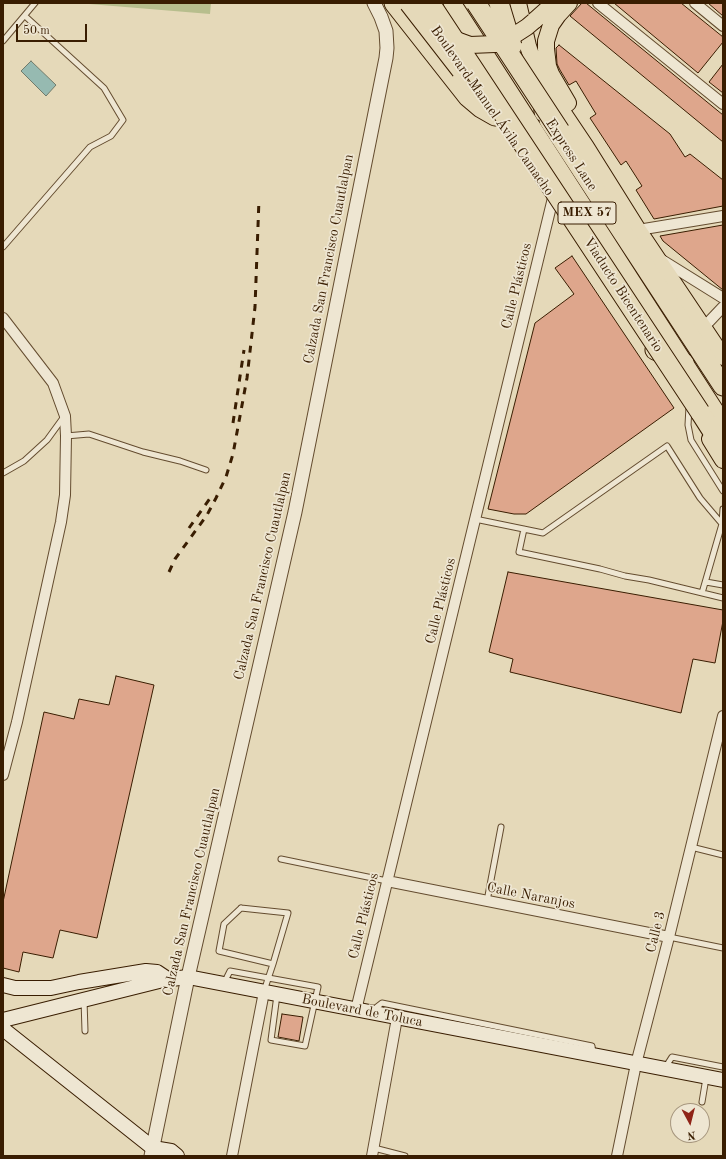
<!DOCTYPE html>
<html>
<head>
<meta charset="utf-8">
<style>
	body { margin:0 }
	#map { position:relative; width:726px; height:1159px; overflow:hidden; background:#e5d9b9; font-family:"Old Standard TT",serif }
	canvas { display:block }
	.frame { position:absolute; inset:0; border:4px solid #391d01; pointer-events:none }
	.north { position:absolute; left:670px; top:1103px; width:40px; height:40px; box-sizing:border-box; background:#eee6d2; border:1px solid #a6967e; border-radius:50%; rotate:173deg; font-size:11px; font-weight:700; line-height:16px; text-align:center; color:#391d01 }
	.north::after { content:''; display:block; margin:auto; width:14px; height:18px; background:#8f2418; clip-path:polygon(50% 0,100% 100%,50% 72%,0 100%) }
	.scale { position:absolute; left:16px; top:24px; width:71px; height:18px; box-sizing:border-box; border:2px solid #391d01; border-top:0; padding-left:5px; font-size:12px; line-height:14px; white-space:nowrap; color:#391d01; -webkit-text-stroke:3px #eee6d2; paint-order:stroke }
</style>
</head>
<body>
<div id="map">
<canvas width="726" height="1159"></canvas>
<div class="frame"></div>
<div class="north">N</div>
<div class="scale">50 m</div>
</div>
<script>
const g = document.querySelector('canvas').getContext('2d');
g.lineJoin = 'round';
function fillPath(path, color) { g.fillStyle = color; g.fill(path, 'evenodd'); }
const toPath = rows => new Path2D(rows.map(r => 'M' + r).join(''));
function strokePath(path, color, width, dash) { g.strokeStyle = color; g.lineWidth = width; g.lineCap = dash ? 'butt' : 'round'; g.setLineDash(dash || []); g.stroke(path); }
function label(font, color, halo, rows, align = 'center') {
  g.font = font + ' "Old Standard TT",serif'; g.lineWidth = 3.5; g.setLineDash([]); g.textBaseline = 'middle'; g.strokeStyle = halo; g.fillStyle = color; for (const [text, x, y, turn = 0] of rows) {
    g.save(); g.translate(x, y); g.rotate((+turn || 0) * Math.PI / 180); g.textAlign = isNaN(turn) ? turn : align; if (halo) g.strokeText(text, 0, 0); g.fillText(text, 0, 0); g.restore();
  }
}
const green = toPath([
	[77,3,211,3,210,14]
]);
const water = toPath([
	[31,61,56,85,46,96,21,71,31,61]
]);
const building = toPath([
	[582,3,586,3,723,115,723,142,570,16,582,3],
	[614,3,681,3,723,37,723,42,698,73,614,3],
	[708,3,723,3,723,16,708,3],
	[559,45,670,134,685,157,690,154,723,180,723,206,654,219,636,190,642,186,626,161,621,165,590,118,596,114,576,81,569,85,560,70,557,64,556,48,559,45],
	[723,64,723,93,709,82,723,64],
	[723,225,723,290,663,241,660,236,723,225],
	[572,256,674,408,526,514,514,514,488,509,535,323,574,294,555,268,572,256],
	[508,572,723,610,723,621,715,663,693,659,681,713,510,672,513,659,489,652,508,572],
	[116,676,154,685,97,938,60,930,53,958,23,952,19,972,3,968,3,902,44,712,74,719,79,699,109,705,116,676],
	[282,1014,303,1017,299,1041,278,1037,282,1014]
]);
const service = toPath([
	[3,41,35,3],
	[3,247,90,147,111,136,123,120,104,88,25,16],
	[689,407,688,425,691,440,723,491],
	[66,436,89,434,143,452,180,461,206,470],
	[3,473,24,461,47,440,63,418],
	[475,519,543,533,667,446,700,498,723,525],
	[524,529,519,552,600,569,625,576,649,580,723,598],
	[706,582,723,585],
	[702,593,722,524,723,509],
	[691,847,723,855],
	[281,859,387,881],
	[487,901,501,827],
	[241,908,288,913,273,964,219,951,224,924,241,908],
	[669,937,723,948],
	[224,983,230,971,318,987,305,1046,271,1040,277,995],
	[264,991,273,964],
	[84,1000,85,1031],
	[373,1010,382,1003,592,1046,593,1053],
	[665,1068,672,1057,723,1067],
	[702,1102,706,1078],
	[374,1148,405,1156]
]);
const minor = toPath([
	[598,3,723,104],
	[695,3,723,26],
	[638,230,723,216],
	[662,260,723,298],
	[3,318,53,383,65,416,66,436,65,495,61,522,17,722,3,775],
	[703,328,723,307],
	[387,881,669,937],
	[356,1010,553,198],
	[232,1156,264,992],
	[372,1156,397,1018],
	[617,1156,636,1064,669,937,723,716]
]);
const tertiary = toPath([
	[151,1156,188,977,295,512,386,58,387,48,386,31,381,17,374,3]
]);
const secondary = toPath([
	[3,985,15,988,51,988,79,982,146,971,157,972,169,980],
	[3,1020,163,980,188,977,723,1080],
	[3,1029,153,1148,159,1156],
	[153,1148,171,1151,177,1156]
]);
const primary = toPath([
	[518,3,528,46,535,67,543,83,586,147,638,230,723,357],
	[534,21,554,3],
	[568,103,551,74,548,66,546,49,546,41,551,25,558,15,569,3],
	[710,439,723,460]
]);
const trunk = toPath([
	[452,3,723,423]
]);
const motorway = toPath([
	[394,3,468,97,481,108,495,116],
	[543,83,544,112],
	[549,120,723,386],
	[655,350,684,363],
	[700,412,723,448]
]);
const rail = toPath([
	[233,423,244,350],
	[189,528,211,497],
	[169,572,175,559,207,515,216,498,226,477,233,454,247,378,255,307,259,199]
]);
const primaryBridge = toPath([
	[451,38,470,45,495,44,510,38,527,27,534,21]
]);
const motorwayBridge = toPath([
	[409,3,461,70],
	[430,3,700,412],
	[476,3,560,131],
	[499,3,512,46]
]);
const shields = [
	[587,213,58]
];
const shieldNames = [
	["MEX 57",587,213]
];
const streetNames = [
	["Boulevard Manuel Ávila Camacho",492,111,55],
	["Express Lane",571,155,57],
	["Calzada San Francisco Cuautlalpan",329,259,-79],
	["Calle Plásticos",517,286,-76],
	["Viaducto Bicentenario",623,295,57],
	["Calzada San Francisco Cuautlalpan",263,576,-77],
	["Calle Plásticos",441,601,-76],
	["Calzada San Francisco Cuautlalpan",192,892,-77],
	["Calle Naranjos",531,896,11],
	["Calle Plásticos",364,916,-76],
	["Calle 3",656,932,-76],
	["Boulevard de Toluca",362,1011,11]
];
fillPath(green, '#b7be8d');
fillPath(water, '#96bab1');
strokePath(water, '#717b6b', 1);
fillPath(building, '#dea68c');
strokePath(building, '#391d01', 1);
strokePath(service, '#644c2f', 7);
strokePath(minor, '#644c2f', 12);
strokePath(tertiary, '#644c2f', 15);
strokePath(secondary, '#391d01', 16);
strokePath(primary, '#391d01', 18);
strokePath(trunk, '#391d01', 19);
strokePath(motorway, '#391d01', 21);
strokePath(service, '#eee6d2', 5);
strokePath(minor, '#eee6d2', 10);
strokePath(tertiary, '#eee6d2', 13);
strokePath(secondary, '#eee6d2', 14);
strokePath(primary, '#e5d9b9', 16);
strokePath(trunk, '#e5d9b9', 17);
strokePath(motorway, '#e5d9b9', 19);
strokePath(rail, '#391d01', 3, [7, 7]);
strokePath(primaryBridge, '#391d01', 18, []);
strokePath(motorwayBridge, '#391d01', 21, []);
strokePath(primaryBridge, '#e5d9b9', 16);
strokePath(motorwayBridge, '#e5d9b9', 19);
for (const [x, y, w] of shields) { const box = new Path2D(); box.roundRect(x - w / 2, y - 11, w, 22, 3); g.fillStyle = '#eee6d2'; g.fill(box); strokePath(box, '#391d01', 1); }
label('bold 13px', '#391d01', null, shieldNames);
label('14px', '#391d01', '#eee6d2', streetNames);
</script>
</body>
</html>
